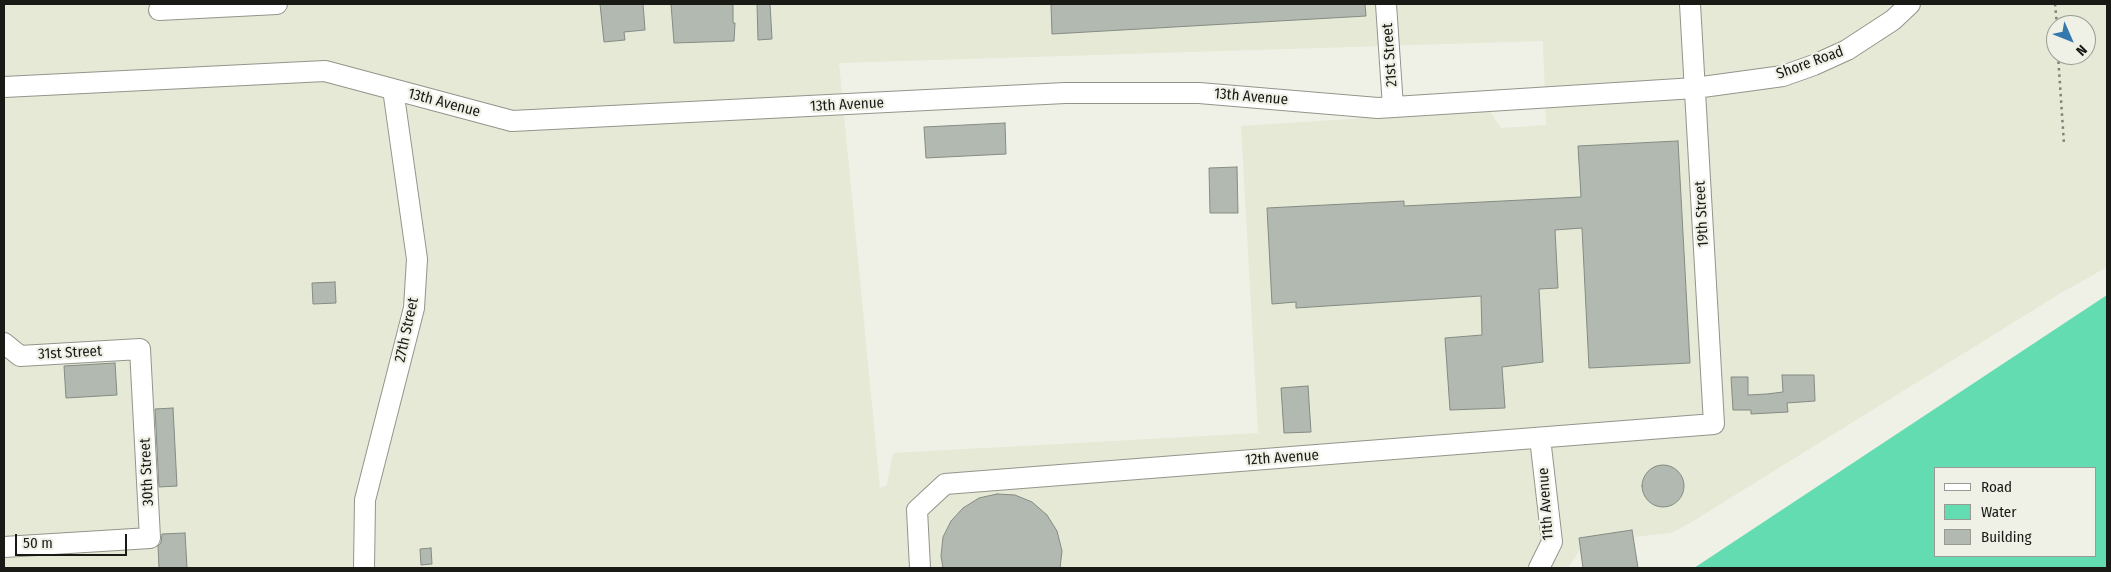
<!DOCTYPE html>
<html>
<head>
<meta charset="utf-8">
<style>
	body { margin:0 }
	#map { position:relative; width:2111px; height:572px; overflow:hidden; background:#eff1e6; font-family:"Fira Sans Condensed",sans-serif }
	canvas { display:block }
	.frame { position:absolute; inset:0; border:5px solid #191a16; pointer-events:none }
	.legend { position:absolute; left:1934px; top:467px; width:162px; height:90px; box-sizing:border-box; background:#eff1e6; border:1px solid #999b93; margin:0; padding:6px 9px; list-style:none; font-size:15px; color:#191a16 }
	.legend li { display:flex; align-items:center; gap:10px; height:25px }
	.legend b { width:25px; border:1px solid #999b93 }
	.north { position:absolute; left:2046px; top:15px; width:50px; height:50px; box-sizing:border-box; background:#eff1e6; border:1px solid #999b93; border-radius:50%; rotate:134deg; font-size:14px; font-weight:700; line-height:20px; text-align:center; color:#191a16 }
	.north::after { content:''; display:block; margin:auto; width:18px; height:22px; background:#3578ae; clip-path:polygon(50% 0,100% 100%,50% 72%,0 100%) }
	.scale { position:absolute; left:15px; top:534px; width:112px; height:22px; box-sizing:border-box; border:2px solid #191a16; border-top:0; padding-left:6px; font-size:15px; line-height:18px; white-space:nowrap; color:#191a16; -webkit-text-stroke:4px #eff1e6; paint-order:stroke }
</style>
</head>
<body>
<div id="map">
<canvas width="2111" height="572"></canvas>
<div class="frame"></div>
<ul class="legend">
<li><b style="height:6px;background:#fff"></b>Road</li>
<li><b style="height:14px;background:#63dcb2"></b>Water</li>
<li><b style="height:14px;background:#b1b9b0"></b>Building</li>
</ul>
<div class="north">N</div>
<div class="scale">50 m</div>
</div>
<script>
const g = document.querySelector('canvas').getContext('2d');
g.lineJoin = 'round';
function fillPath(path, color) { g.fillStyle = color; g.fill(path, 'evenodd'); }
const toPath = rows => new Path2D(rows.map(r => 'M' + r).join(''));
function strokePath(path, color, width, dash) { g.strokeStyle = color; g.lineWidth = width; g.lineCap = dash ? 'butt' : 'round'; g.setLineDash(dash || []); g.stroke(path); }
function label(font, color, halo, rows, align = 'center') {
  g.font = font + ' "Fira Sans Condensed",sans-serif'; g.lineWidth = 4.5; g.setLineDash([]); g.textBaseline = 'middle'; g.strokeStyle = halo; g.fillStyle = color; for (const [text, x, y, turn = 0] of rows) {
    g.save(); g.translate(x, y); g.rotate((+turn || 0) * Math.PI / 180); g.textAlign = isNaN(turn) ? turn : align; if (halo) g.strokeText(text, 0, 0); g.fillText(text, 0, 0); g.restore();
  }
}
const built = toPath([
	[4,4,2107,4,2107,267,2061,293,1690,523,1671,533,1634,537,1638,568,1583,568,1580,550,1568,568,4,568],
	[2056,25,2086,25,2086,55,2056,55],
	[1543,41,1546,125,1501,128,1489,110,1241,126,1258,433,893,453,887,485,880,488,839,63]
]);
const water = toPath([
	[2107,295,2107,568,1694,568],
	[1935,468,2095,468,2095,556,1935,556]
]);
const building = toPath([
	[600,4,643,4,645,30,624,32,625,40,604,42,600,4],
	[671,4,733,4,733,23,735,23,734,41,674,43,671,4],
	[757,4,770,4,772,39,758,40,757,4],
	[1051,4,1365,4,1366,16,1052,34,1051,4],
	[1005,123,1006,154,926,158,924,127,1005,123],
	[1678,141,1690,363,1589,368,1582,228,1555,230,1558,288,1539,289,1543,362,1502,367,1505,408,1450,410,1445,338,1482,335,1481,296,1296,308,1296,302,1272,304,1267,208,1404,201,1404,206,1581,197,1578,146,1678,141],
	[1237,167,1238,213,1210,213,1209,168,1237,167],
	[335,282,336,303,313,304,312,283,335,282],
	[115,363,117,395,66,398,64,366,115,363],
	[1782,375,1814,375,1815,401,1787,403,1788,412,1751,414,1751,410,1733,410,1731,377,1748,377,1748,395,1767,394,1783,392,1782,375],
	[1308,386,1311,432,1284,433,1281,388,1308,386],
	[173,408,177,486,159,487,155,409,173,408],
	'1642 486a21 21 0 1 1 42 0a21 21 0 1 1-42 0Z',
	[997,494,1015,495,1032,502,1047,515,1057,531,1062,551,1060,568,943,568,941,556,943,537,951,521,963,508,979,498,997,494],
	[1632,530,1638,568,1583,568,1579,538,1632,530],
	[185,533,187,568,159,568,158,546,161,543,162,534,185,533],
	[431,548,432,564,421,565,420,549,431,548]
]);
const path = toPath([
	[2055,4,2057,25],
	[2058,55,2064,144]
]);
const minor = toPath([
	[1386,4,1393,107],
	[159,10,277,4],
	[4,87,325,71,512,121,1065,93,1199,93,1378,108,1695,88,1783,76,1814,65,1847,50,1893,20,1910,4],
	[4,343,20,356,140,349,150,538,4,547],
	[364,568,365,500,414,308,417,259,393,89],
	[920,568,917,510,945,484,1714,424,1690,4],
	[1539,568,1552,542,1540,438]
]);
const streetNames = [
	["21st Street",1390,55,-94],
	["Shore Road",1810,63,-20],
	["13th Avenue",1251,97,5],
	["13th Avenue",444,103,15],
	["13th Avenue",847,105,-3],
	["19th Street",1702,214,-93],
	["27th Street",407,330,-78],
	["31st Street",70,353,-3],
	["12th Avenue",1282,458,-4],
	["30th Street",147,472,-93],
	["11th Avenue",1546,504,-94]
];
fillPath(built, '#e5e9d6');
fillPath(water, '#63dcb2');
fillPath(building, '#b1b9b0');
strokePath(building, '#858c83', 1);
strokePath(minor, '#93958b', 22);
strokePath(path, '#80817a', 2.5, [2.5, 4]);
strokePath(minor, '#fff', 20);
label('15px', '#191a16', '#eff1e6', streetNames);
</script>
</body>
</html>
